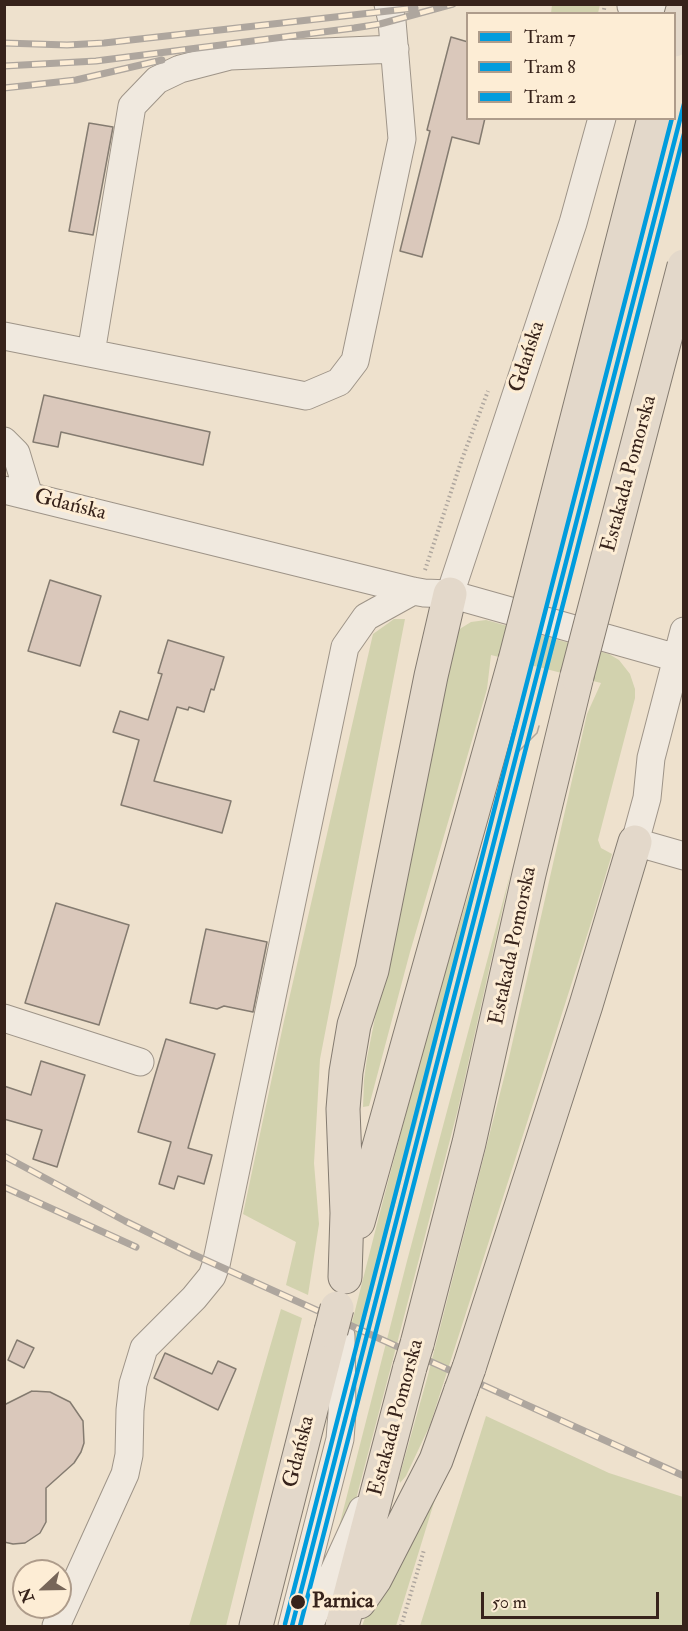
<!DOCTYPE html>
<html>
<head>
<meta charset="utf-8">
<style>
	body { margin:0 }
	#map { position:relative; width:688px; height:1631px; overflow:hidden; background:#eee1cd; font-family:"IM FELL Double Pica",serif }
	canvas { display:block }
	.frame { position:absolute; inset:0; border:6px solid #37231b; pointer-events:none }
	.legend { position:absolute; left:466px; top:12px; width:210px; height:108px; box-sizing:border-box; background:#fdedd5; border:2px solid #ae9c8b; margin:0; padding:8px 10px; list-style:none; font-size:18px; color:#37231b }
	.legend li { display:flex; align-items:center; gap:12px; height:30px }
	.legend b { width:30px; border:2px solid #ae9c8b }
	.north { position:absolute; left:12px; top:1559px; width:60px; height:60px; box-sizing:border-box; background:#fdedd5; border:2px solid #ae9c8b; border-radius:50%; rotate:248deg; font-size:16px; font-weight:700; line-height:24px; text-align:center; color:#37231b }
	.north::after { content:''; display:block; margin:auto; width:21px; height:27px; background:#776659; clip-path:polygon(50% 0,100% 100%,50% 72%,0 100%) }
	.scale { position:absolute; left:481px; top:1592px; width:178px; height:27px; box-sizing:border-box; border:3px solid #37231b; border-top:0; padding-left:8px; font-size:18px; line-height:21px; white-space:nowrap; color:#37231b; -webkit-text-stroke:4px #fdedd5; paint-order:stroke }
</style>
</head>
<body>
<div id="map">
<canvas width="688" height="1631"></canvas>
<div class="frame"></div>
<ul class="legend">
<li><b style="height:8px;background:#009cdd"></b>Tram 7</li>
<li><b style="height:8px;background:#009cdd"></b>Tram 8</li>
<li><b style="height:8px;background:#009cdd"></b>Tram 2</li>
</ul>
<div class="north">N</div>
<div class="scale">50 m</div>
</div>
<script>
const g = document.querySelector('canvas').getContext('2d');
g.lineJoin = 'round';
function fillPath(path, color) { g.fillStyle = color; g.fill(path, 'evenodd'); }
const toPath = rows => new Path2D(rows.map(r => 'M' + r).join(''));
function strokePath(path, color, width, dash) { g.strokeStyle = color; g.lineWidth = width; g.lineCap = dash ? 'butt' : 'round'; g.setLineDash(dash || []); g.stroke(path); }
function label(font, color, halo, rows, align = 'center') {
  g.font = font + ' "IM FELL Double Pica",serif'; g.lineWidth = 6; g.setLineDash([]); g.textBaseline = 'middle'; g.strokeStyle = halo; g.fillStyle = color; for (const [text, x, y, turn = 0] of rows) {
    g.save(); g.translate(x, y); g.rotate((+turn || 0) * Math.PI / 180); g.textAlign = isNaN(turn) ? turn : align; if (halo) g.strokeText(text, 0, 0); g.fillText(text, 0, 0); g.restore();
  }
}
const green = toPath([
	[552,5,600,5,598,13,551,13],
	[394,619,405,619,320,1059,314,1163,319,1224,308,1295,286,1285,296,1242,243,1214,284,1021,373,634],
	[486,620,609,654,619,660,630,674,635,689,635,698,598,840,601,848,612,854,591,923,430,1425,406,1476,400,1483,399,1478,428,1375,508,1062,587,714,601,683,491,655,487,689,410,952,369,1106,363,1107,364,1080,367,1058,428,751,458,630,471,622],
	[490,823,424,1096,348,1380,346,1346,379,1216,432,1015],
	[511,871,458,1109,393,1359,356,1499,332,1554,407,1261],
	[281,1309,302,1318,226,1626,189,1626],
	[486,1416,609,1473,683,1497,683,1626,420,1626],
	[448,1457,396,1626,362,1626,375,1591]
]);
const building = toPath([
	[451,37,468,42,468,118,485,118,479,144,452,137,422,257,400,251,430,131,427,130,451,37],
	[89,123,113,127,93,235,69,231,89,123],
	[44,395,210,432,203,465,61,432,58,447,33,442,44,395],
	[50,580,101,596,80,666,28,651,50,580],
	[168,640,224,657,214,690,211,689,204,712,189,707,188,710,177,707,154,781,231,801,222,833,121,805,139,740,113,732,120,711,148,720,162,674,158,673,168,640],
	[56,903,129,925,99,1025,25,1003,56,903],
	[206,929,267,942,253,1012,224,1006,217,1009,190,1003,206,929],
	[166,1039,215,1054,188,1148,212,1155,204,1184,178,1176,174,1189,159,1184,171,1142,138,1132,166,1039],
	[41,1061,85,1075,57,1167,33,1159,42,1130,4,1119,4,1086,31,1095,41,1061],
	[17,1340,34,1348,24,1368,8,1360,17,1340],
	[165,1353,212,1374,218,1361,236,1369,218,1410,154,1378,165,1353],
	[32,1391,50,1392,70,1402,83,1421,84,1443,81,1452,74,1463,46,1488,46,1522,40,1533,25,1543,13,1544,4,1542,4,1405,32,1391]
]);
const path = toPath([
	[603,14,605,5],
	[425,570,462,459,488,391],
	[401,1626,424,1550]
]);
const minor = toPath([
	[631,6,660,14],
	[4,336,306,396,339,382,355,361,402,139,392,21,388,4],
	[91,353,132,106,157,80,180,69,230,56,395,49],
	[4,441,16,453,29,496],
	[4,490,413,591,424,593,450,594,677,658,684,658],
	[450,594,573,223,602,118],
	[684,631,651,758,647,798,635,842,684,856],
	[4,1018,140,1062],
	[56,1626,125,1474,129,1455,130,1410,133,1384,144,1348,194,1298,212,1276,216,1265,345,647,366,617,413,591],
	[292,1626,340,1439,342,1413,341,1336],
	[309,1626,362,1510]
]);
const major = toPath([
	[358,1222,515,660],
	[345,1277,347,1213,343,1109,346,1072,354,1025,372,970,431,676,450,594],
	[417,1344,469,1143,529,874,577,676],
	[469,1368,586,1005,635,842],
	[359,1602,375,1579,436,1460,461,1390],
	[256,1626,331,1331],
	[342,1626,410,1367]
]);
const tram = toPath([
	[516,754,537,733,539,726]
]);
const rail = toPath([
	[4,43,67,45,104,43,415,8],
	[4,66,96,61,354,28,380,24,453,4],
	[4,88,76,80,162,60],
	[4,1156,125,1221,190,1253,684,1476],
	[4,1187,136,1247]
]);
const majorBridge = toPath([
	[674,40,684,5],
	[515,660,654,118],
	[577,676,684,266],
	[331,1331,337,1308],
	[410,1367,417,1344],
	[461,1390,469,1368]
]);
const tram1 = toPath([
	[292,1626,684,104]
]);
const tram2 = toPath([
	[300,1626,684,134]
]);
const tram3 = toPath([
	[285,1624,672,118]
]);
const markers = [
	[298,1602,8,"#37231b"]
];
const streetNames = [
	["Gdańska",528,357,-72],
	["Estakada Pomorska",630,474,-75],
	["Gdańska",70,506,14],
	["Estakada Pomorska",514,946,-78],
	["Estakada Pomorska",397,1418,-75],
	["Gdańska",300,1452,-76]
];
const stopNames = [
	["Parnica",312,1602]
];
fillPath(green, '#d2d2ae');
fillPath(building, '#dac8bb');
strokePath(building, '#847b70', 1.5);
strokePath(minor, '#9e9488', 29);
strokePath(major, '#847b70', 35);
strokePath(path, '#aea69e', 4, [1.5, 3]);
strokePath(minor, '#f0e9df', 27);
strokePath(major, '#e3d8ca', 33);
strokePath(tram, '#aea69e', 1.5);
strokePath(rail, '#aea69e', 7);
strokePath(rail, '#fdedd5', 4.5, [14]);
strokePath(majorBridge, '#847b70', 35, []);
strokePath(majorBridge, '#e3d8ca', 33);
strokePath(tram1, '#009cdd', 4.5);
strokePath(tram2, '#009cdd', 4.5);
strokePath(tram3, '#009cdd', 4.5);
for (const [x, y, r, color] of markers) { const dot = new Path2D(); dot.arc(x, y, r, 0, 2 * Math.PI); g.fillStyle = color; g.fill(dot); strokePath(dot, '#fdedd5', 2); }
label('21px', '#37231b', '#fdedd5', streetNames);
label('bold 21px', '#37231b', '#fdedd5', stopNames, 'left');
</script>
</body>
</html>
